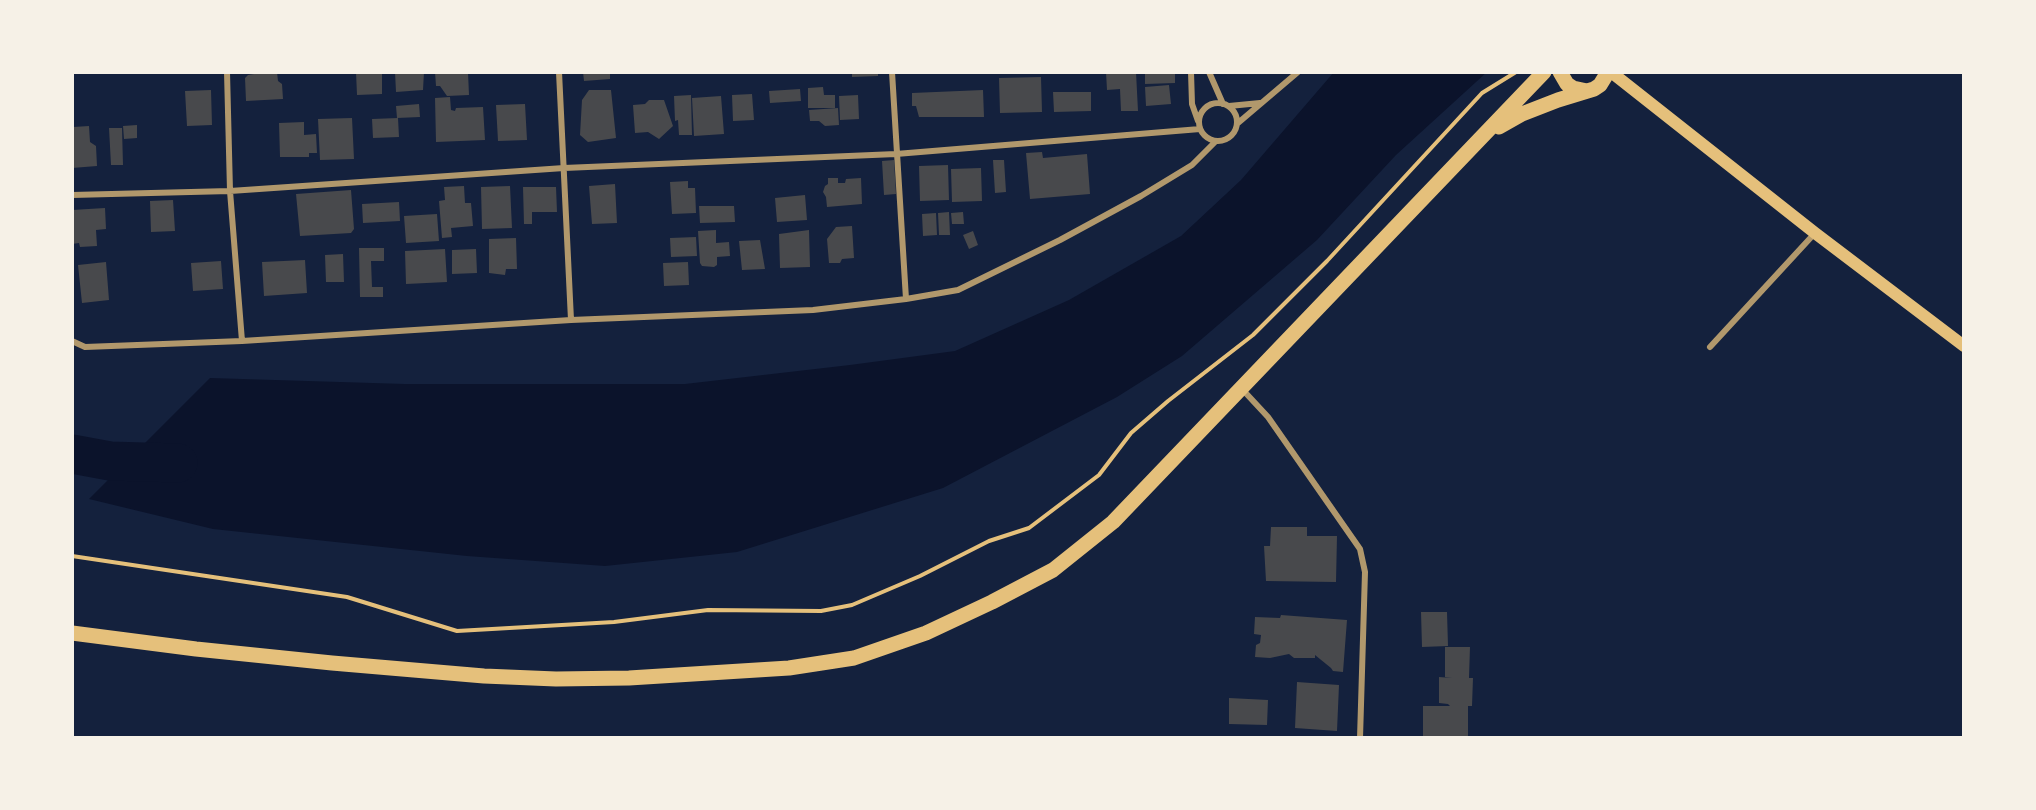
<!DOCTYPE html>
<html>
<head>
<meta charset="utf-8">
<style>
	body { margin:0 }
	#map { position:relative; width:2036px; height:810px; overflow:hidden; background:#14213d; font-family:"Golos Text",sans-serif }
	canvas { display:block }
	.frame { position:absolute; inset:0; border:74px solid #f6f1e7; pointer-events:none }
</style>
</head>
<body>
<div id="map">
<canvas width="2036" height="810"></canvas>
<div class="frame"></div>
</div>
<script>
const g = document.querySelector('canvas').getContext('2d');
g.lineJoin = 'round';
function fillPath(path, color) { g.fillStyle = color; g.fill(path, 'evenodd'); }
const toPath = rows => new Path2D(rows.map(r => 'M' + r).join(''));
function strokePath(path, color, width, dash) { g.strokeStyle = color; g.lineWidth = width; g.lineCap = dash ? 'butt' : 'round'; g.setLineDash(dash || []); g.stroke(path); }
const water = toPath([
	[1334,72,1487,72,1396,155,1317,240,1182,356,1117,397,943,488,737,552,605,566,467,556,213,529,89,499,210,378,405,384,685,384,850,365,955,351,1069,300,1181,236,1241,180]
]);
const river = toPath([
	[72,454,110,461,178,463]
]);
const building = toPath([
	[254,72,277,72,278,81,282,84,283,99,246,101,245,78,248,75,254,74],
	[356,72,382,72,382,94,357,95],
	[395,72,424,72,423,90,396,92],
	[435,72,468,72,469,95,447,96,440,86,436,86],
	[583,72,610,72,610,79,584,81],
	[852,72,878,72,878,76,852,77],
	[1106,72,1136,72,1138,111,1121,111,1120,89,1107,90],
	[1145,72,1175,72,1175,83,1145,84],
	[1041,77,1042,112,1000,113,999,78],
	[1169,85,1171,104,1146,106,1145,87],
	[823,87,824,95,835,95,835,108,808,108,808,88],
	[800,89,801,101,770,103,769,91],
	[211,90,212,125,187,126,185,91],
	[589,90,611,90,616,138,588,142,580,135,582,100],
	[983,90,984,117,919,117,916,106,912,106,912,93],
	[1053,92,1091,92,1091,111,1054,112],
	[752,94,754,120,733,121,732,95],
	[691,95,692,135,679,135,678,120,675,121,674,96],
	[858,95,859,119,840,120,839,96],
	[721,96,724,134,694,136,692,98],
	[450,97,451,110,455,111,456,108,483,107,485,140,436,142,435,98],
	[649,100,664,100,673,126,659,139,648,132,635,133,633,105,645,104],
	[419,104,420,117,397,118,396,106],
	[525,104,527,140,498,141,496,105],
	[838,108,839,125,825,126,819,121,810,121,809,110],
	[352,118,354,159,320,160,318,119],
	[398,118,399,137,373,138,372,119],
	[304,122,304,135,316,134,317,153,309,153,309,157,280,157,279,123],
	[137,125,137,138,124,139,123,126],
	[89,126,90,142,96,146,97,166,72,168,73,127],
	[109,128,122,128,123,165,111,165],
	[1042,152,1043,158,1087,154,1090,194,1030,199,1026,153],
	[894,160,896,194,884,195,882,161],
	[993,160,1004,160,1006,192,995,193],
	[948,165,949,200,920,201,919,166],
	[981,168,982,201,952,202,951,169],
	[828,178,838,178,838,183,845,183,846,179,861,178,862,204,827,207,826,197,823,192,825,186,828,184],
	[688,181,688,188,695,188,696,213,672,214,670,182],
	[615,184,617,223,592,224,589,186],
	[464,186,465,203,471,203,473,226,451,228,452,237,442,238,439,201,445,200,444,187],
	[510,186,512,228,482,229,481,187],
	[523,187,556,187,557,212,532,212,532,224,524,224],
	[351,190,354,229,351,233,300,236,296,194],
	[805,195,807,220,777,222,775,198],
	[173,200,175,231,151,232,150,201],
	[399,202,400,221,363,223,362,204],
	[699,206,734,206,735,222,700,223],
	[105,208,106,229,96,230,97,246,80,247,79,243,72,244,72,210],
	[949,212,950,235,939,235,938,213],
	[963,212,964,224,952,224,951,213],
	[936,213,937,235,923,236,922,214],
	[437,214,439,241,406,243,404,216],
	[852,226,854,258,842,259,840,263,829,263,827,239,836,227],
	[716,230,716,243,729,242,730,256,717,257,717,265,714,267,702,266,700,263,698,231],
	[809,230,810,267,780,268,779,234],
	[973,231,978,245,969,249,963,235],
	[696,237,697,256,671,257,670,238],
	[516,238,517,269,506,269,505,275,489,273,489,239],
	[760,240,765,269,742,270,739,241],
	[359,248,384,248,384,261,371,261,372,287,383,287,383,297,360,297],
	[445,249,447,282,406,284,405,251],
	[476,249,477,273,452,274,452,250],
	[343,254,344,282,326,282,325,255],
	[305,260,307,293,264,296,262,262],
	[221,261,223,289,193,291,191,263],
	[106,262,109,300,82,303,78,265],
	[688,262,689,285,664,286,663,263],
	[1271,527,1307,527,1307,536,1337,536,1336,582,1266,581,1264,546,1270,546],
	[1421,612,1447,612,1448,646,1422,647],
	[1281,615,1347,620,1343,672,1333,671,1331,668,1315,655,1315,658,1294,658,1289,654,1270,658,1255,657,1256,645,1260,643,1261,635,1254,634,1255,617,1280,618],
	[1445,647,1470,647,1469,678,1473,678,1472,706,1468,706,1468,738,1423,738,1423,706,1450,706,1448,704,1439,703,1439,677,1452,678,1445,677],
	[1297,682,1339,685,1337,731,1295,728],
	[1229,698,1268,700,1267,725,1229,724]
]);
const path = toPath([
	[72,556,347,597,457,631,614,622,708,610,821,611,852,605,920,576,989,541,1029,528,1099,475,1131,433,1168,401,1253,335,1327,261,1482,93,1516,72]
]);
const minor = toPath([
	[227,72,230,191,242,341],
	[559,72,571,320],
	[892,72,906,299],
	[1191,72,1192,104,1198,121],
	[1209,72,1223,104],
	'1199 122a19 19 0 1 1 38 0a19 19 0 1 1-38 0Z',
	[1229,106,1260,103],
	[1238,123,1298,72],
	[72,195,230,191,564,168,896,154,1200,129],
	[72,341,85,347,242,341,571,320,813,310,906,299,958,290,1060,240,1141,196,1192,165,1215,142],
	[1710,347,1815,233],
	[1242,389,1268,417,1360,549,1365,572,1360,738]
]);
const secondary = toPath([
	[1611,72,1815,233,1964,346]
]);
const primary = toPath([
	[1560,72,1567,84,1573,88,1587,91],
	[1499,127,1522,114,1558,100,1594,89,1600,85,1608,72],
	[72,633,196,649,332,663,484,676,556,679,629,678,789,668,854,658,926,633,992,602,1053,570,1113,522,1544,72]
]);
fillPath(water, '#0b132b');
strokePath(river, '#0b132b', 39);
fillPath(building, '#48494c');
strokePath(path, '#e5c07b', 4);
strokePath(minor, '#b1986c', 6);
strokePath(secondary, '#e5c07b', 12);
strokePath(primary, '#e5c07b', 15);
</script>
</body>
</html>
